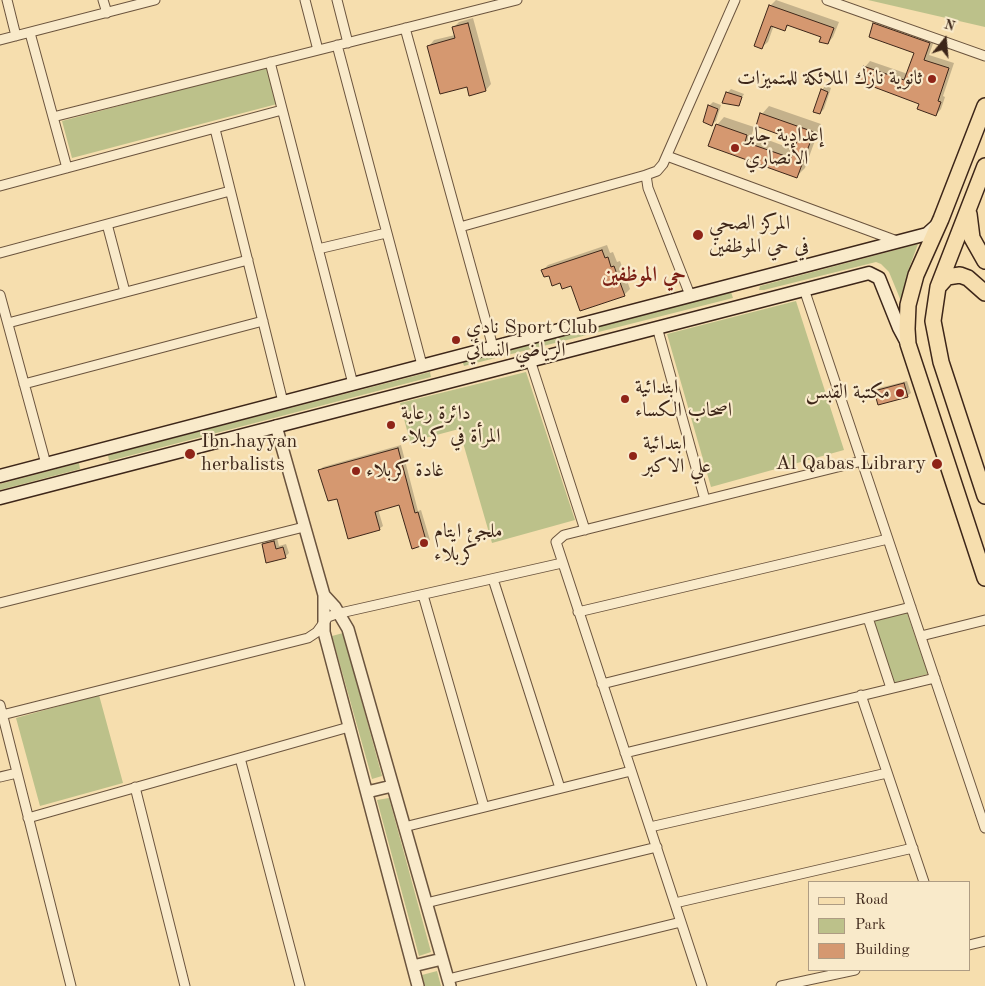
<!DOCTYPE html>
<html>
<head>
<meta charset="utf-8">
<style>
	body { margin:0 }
	#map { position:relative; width:985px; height:986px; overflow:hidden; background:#f6deae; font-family:"Old Standard TT",serif }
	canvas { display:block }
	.legend { position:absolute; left:808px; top:881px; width:162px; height:90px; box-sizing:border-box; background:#f9eaca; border:1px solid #ae9c83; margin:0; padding:6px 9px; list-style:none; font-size:15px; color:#3d2619 }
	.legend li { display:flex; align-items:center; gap:10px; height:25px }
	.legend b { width:25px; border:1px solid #ae9c83 }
	.north { position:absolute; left:920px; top:15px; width:50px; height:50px; -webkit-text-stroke:4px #f9eaca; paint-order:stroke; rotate:17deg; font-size:14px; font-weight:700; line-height:20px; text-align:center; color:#3d2619 }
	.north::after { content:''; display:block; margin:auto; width:18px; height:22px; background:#3d2619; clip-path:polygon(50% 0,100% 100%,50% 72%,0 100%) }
</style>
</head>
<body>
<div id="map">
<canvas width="985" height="986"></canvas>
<ul class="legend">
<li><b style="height:6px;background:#f6deae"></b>Road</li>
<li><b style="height:14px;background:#bcc18a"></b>Park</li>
<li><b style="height:14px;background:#d59870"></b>Building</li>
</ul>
<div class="north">N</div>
</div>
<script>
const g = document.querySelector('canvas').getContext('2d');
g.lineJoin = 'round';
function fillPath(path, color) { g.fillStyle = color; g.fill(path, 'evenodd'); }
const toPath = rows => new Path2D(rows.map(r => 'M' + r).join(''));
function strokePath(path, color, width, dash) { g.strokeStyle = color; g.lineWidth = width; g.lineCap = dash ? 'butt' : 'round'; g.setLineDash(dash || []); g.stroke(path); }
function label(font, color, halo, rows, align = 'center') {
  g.font = font + ' "Old Standard TT",Amiri,serif'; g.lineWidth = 4.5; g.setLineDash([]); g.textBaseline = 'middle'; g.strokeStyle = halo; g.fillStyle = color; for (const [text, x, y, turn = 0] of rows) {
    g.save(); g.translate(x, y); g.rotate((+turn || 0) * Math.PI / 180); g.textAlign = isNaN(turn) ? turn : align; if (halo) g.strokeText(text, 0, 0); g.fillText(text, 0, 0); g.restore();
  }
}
const green = toPath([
	[868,0,985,0,985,27],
	[267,67,277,104,72,158,62,121],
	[918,244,908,271,901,301,889,272,881,264,876,262,764,290,759,290,760,286],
	[731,292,733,298,464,366,462,360],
	[796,301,844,450,711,487,667,334],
	[430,372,431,377,109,461,108,455],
	[526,372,575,520,492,543,459,429,410,442,400,403],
	[79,463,80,469,0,490,0,484],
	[907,613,928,674,893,683,874,621],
	[343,633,382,776,372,779,332,636],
	[99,695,123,783,40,806,16,718],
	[389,798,431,952,419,956,377,800],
	[437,971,441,986,425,986,422,975]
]);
const shadow = toPath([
	[776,0,839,22,833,37,828,43,822,36,790,24,785,29,774,25,768,42,762,47,770,6],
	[473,18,491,84,486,90,468,85,429,46,434,40,455,35,453,28,459,22],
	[880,18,935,38,929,55,954,63,943,96,945,97,941,109,936,115,865,67,870,61,908,74,915,52,874,24],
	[825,86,831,88,824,109,820,113,822,90],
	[731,89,744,94,738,105,727,93],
	[713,102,721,105,716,121,712,124,709,106],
	[769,106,821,124,805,168,797,176,717,125,724,117,754,127,752,134,795,150,798,140,762,114],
	[607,245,610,253,613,252,617,262,620,261,630,289,624,295,560,282,543,270,548,265],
	[907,381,911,393,907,396,876,392,879,388],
	[401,445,418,511,421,510,430,540,426,543,400,503,378,509,383,526,379,529,338,497,320,470,323,467],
	[277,538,279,546,286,544,289,553,285,557,263,544,267,541]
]);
const building = toPath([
	[769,5,834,28,828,44,819,42,821,37,787,25,785,31,771,26,762,49,754,46,769,5],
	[468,23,486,91,469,96,467,87,440,94,427,46,455,38,452,27,468,23],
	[873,23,930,43,924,60,949,68,938,101,941,102,936,116,917,109,919,104,858,81,863,66,904,80,914,53,869,37,873,23],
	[821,89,828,92,820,114,813,112,821,89],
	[726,92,742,97,739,106,722,103,726,92],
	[708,105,718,109,712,126,703,122,708,105],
	[760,113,814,132,797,178,708,146,716,124,747,135,745,142,791,158,797,141,756,126,760,113],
	[602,250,605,258,608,257,611,267,614,266,625,296,580,311,571,286,562,289,560,283,552,286,549,276,544,277,541,270,602,250],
	[904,383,908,397,878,405,874,391,904,383],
	[398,448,415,513,418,512,427,544,412,549,399,505,375,512,380,530,348,539,337,499,328,501,318,470,398,448],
	[274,541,276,549,283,547,286,558,266,563,262,544,274,541]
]);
const minor = toPath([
	[7,0,16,36],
	[103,0,107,13],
	[305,0,318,50],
	[337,0,348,43],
	[827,0,985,56],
	[405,28,493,347],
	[30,33,67,168],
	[0,40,155,0],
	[337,45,422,365],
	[270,62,353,384],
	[53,117,517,0],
	[215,129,283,402],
	[667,156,897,241],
	[0,186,282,110],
	[107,224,125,292],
	[460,227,646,175],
	[318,249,386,233],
	[0,253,230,191],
	[804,289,985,828],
	[0,295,46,464],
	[690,295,648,188,646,175,657,171,663,164,735,0],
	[8,323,248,260],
	[657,327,705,500],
	[530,360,585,530],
	[24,384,263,321],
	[493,579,560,788],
	[423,595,484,807],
	[0,603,304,527],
	[578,612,888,539],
	[868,618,891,688],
	[921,636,985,620],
	[602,684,911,607],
	[861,695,924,882],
	[0,705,71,986],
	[2,715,308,638,317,632,328,617,336,614,562,563],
	[625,753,935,678],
	[240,758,300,986],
	[0,777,17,773],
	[135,787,185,986],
	[28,818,349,727],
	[404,827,631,771],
	[650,827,887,773],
	[426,903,657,847],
	[675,903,913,848],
	[969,945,985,941],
	[448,979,681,922],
	[702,986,556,542,564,535,862,461],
	[781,986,855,970]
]);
const tertiary = toPath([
	[276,426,324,595,324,632,418,986],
	[324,595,335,607,348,629,450,986],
	[367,792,392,786],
	[413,966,442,959]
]);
const secondary = toPath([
	[0,476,927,234,938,224],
	[0,498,869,273,879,278,899,328,907,343]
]);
const primary = toPath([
	[985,106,941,219,916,275,908,305,907,329,908,344,985,578],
	[985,166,938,287,933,321,941,362,985,496],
	[969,214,972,238,985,261],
	[939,286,947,277,960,275,968,278,985,293]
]);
const markers = [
	[932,79,5,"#8f2418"],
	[735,148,5,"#8f2418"],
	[698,235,6,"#8f2418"],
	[456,340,5,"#8f2418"],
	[900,393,5,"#8f2418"],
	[625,399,5,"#8f2418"],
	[391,425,5,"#8f2418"],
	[190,454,6,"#8f2418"],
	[633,456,5,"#8f2418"],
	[937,464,6,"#8f2418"],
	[356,471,5,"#8f2418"],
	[424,543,5,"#8f2418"]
];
const poiNames = [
	["ثانوية نازك الملائكة للمتميزات",922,79,"right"],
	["إعدادية جابر",745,136],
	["الأنصاري",745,159],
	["المركز الصحي",709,224],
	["في حي الموظفين",709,247],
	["نادي Sport Club",466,328],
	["الرياضي النسائي",466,351],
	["ابتدائية",635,388],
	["اصحاب الكساء",635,411],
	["مكتبة القبس",890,393,"right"],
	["دائرة رعاية",401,414],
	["المرأة في كربلاء",401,437],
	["Ibn hayyan",201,442],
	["herbalists",201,465],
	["ابتدائية",643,444],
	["علي الاكبر",643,467],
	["Al Qabas Library",926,464,"right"],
	["غادة كربلاء",366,471],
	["ملجئ ايتام",434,532],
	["كربلاء",434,555]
];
const neighbourhoodNames = [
	["حي الموظفين",644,275]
];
fillPath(green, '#bcc18a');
fillPath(shadow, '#0003');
fillPath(building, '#d59870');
strokePath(building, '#3d2619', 1);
strokePath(minor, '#6b543e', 11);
strokePath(tertiary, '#6b543e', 14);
strokePath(secondary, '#3d2619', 15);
strokePath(primary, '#3d2619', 18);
strokePath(minor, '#f9eaca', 9);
strokePath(tertiary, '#f9eaca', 11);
strokePath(secondary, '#f9eaca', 12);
strokePath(primary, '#f6deae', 15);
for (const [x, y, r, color] of markers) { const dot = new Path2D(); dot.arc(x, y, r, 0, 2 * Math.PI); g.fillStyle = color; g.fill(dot); strokePath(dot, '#f9eaca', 2); }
label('20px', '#3d2619', '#f9eaca', poiNames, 'left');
label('bold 21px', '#7a1f14', '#f9eaca', neighbourhoodNames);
</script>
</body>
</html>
